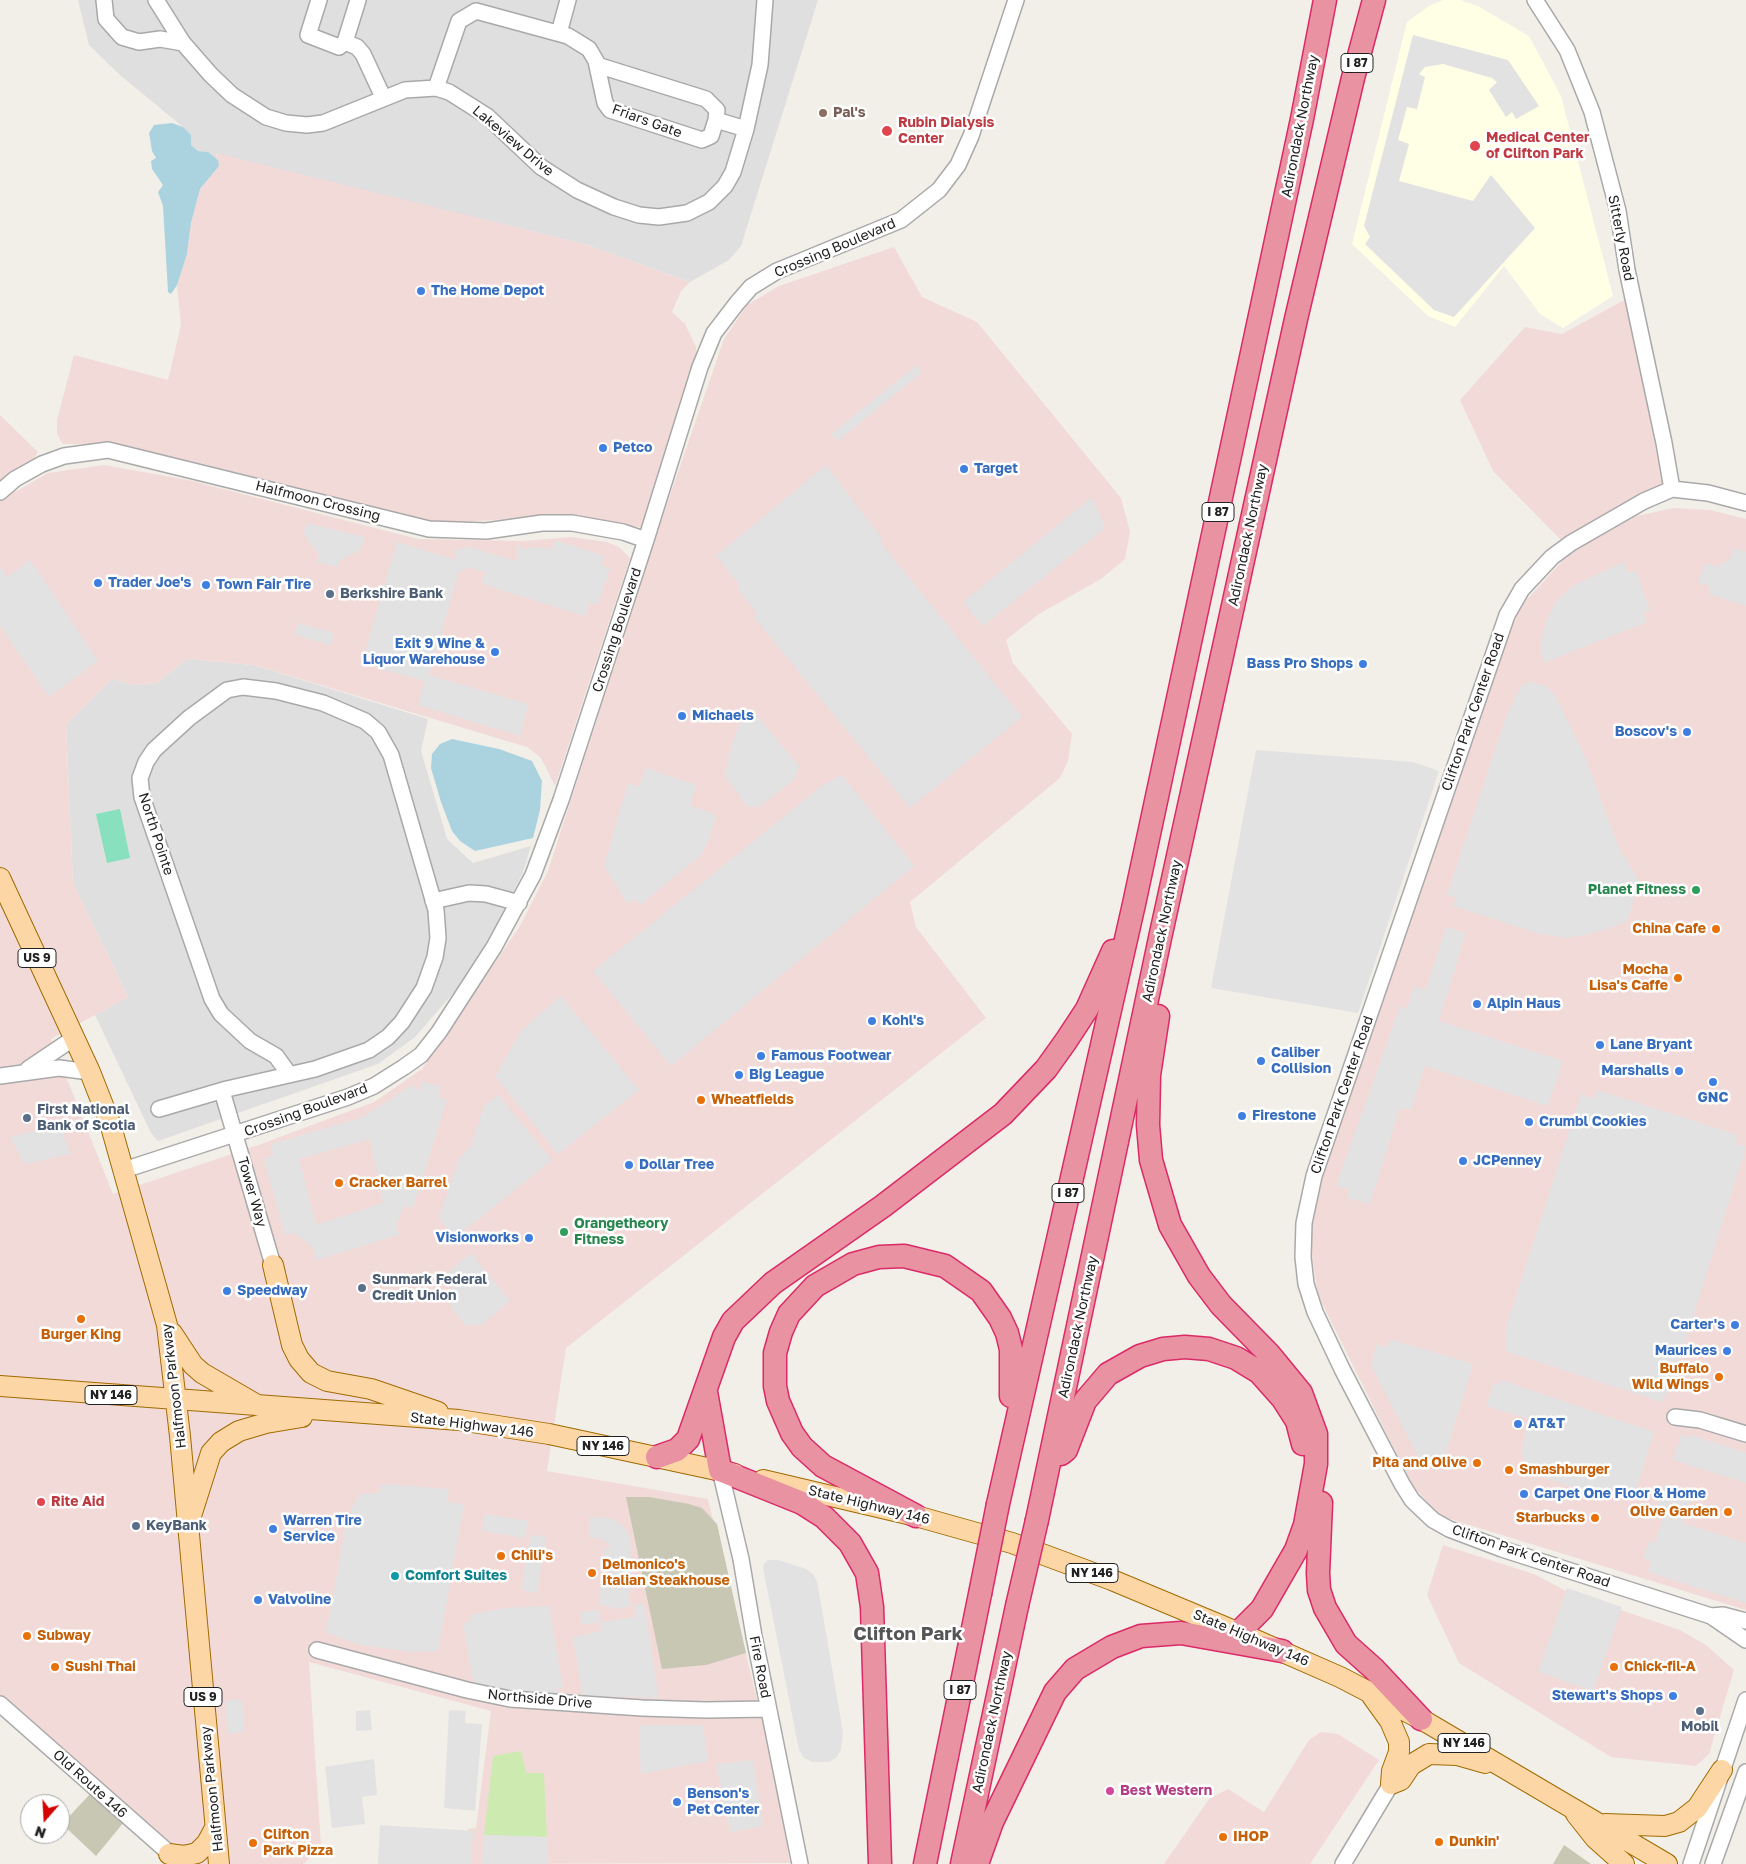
<!DOCTYPE html>
<html>
<head>
<meta charset="utf-8">
<style>
	body { margin:0 }
	#map { position:relative; width:1746px; height:1864px; overflow:hidden; background:#f2efe9; font-family:"Golos Text",sans-serif }
	canvas { display:block }
	.north { position:absolute; left:20px; top:1794px; width:50px; height:50px; box-sizing:border-box; background:#fff; border:1px solid #a7a7a7; border-radius:50%; rotate:199deg; font-size:14px; font-weight:700; line-height:20px; text-align:center; color:#222 }
	.north::after { content:''; display:block; margin:auto; width:18px; height:22px; background:#d40000; clip-path:polygon(50% 0,100% 100%,50% 72%,0 100%) }
</style>
</head>
<body>
<div id="map">
<canvas width="1746" height="1864"></canvas>
<div class="north">N</div>
</div>
<script>
const g = document.querySelector('canvas').getContext('2d');
g.lineJoin = 'round';
function fillPath(path, color) { g.fillStyle = color; g.fill(path, 'evenodd'); }
const toPath = rows => new Path2D(rows.map(r => 'M' + r).join(''));
function strokePath(path, color, width, dash) { g.strokeStyle = color; g.lineWidth = width; g.lineCap = dash ? 'butt' : 'round'; g.setLineDash(dash || []); g.stroke(path); }
function label(font, color, halo, rows, align = 'center') {
  g.font = font + ' "Golos Text",sans-serif'; g.lineWidth = 5; g.setLineDash([]); g.textBaseline = 'middle'; g.strokeStyle = halo; g.fillStyle = color; for (const [text, x, y, turn = 0] of rows) {
    g.save(); g.translate(x, y); g.rotate((+turn || 0) * Math.PI / 180); g.textAlign = isNaN(turn) ? turn : align; if (halo) g.strokeText(text, 0, 0); g.fillText(text, 0, 0); g.restore();
  }
}
const residential = toPath([
	[78,0,818,0,741,246,729,260,690,282,587,245,216,154,218,160,208,152,198,151,191,145,190,135,183,127,120,75,89,45],
	[187,659,254,665,428,719,421,751,447,839,473,863,531,846,523,872,496,927,455,991,415,1037,378,1064,158,1141,151,1133,95,1015,128,997,73,883,66,725,112,679,135,685,157,683]
]);
const commercial = toPath([
	[216,153,587,245,690,282,681,291,672,312,685,324,696,347,696,356,642,527,528,518,440,523,114,444,63,444,57,434,57,420,74,355,168,380,181,325,177,285,187,254,191,223,200,189,219,166],
	[894,247,922,297,977,322,1121,498,1130,532,1125,559,1101,579,1039,614,1006,640,1013,663,1072,734,1068,761,1060,778,910,902,916,927,986,1018,566,1348,547,1471,708,1499,774,1769,790,1863,465,1864,468,1829,476,1828,491,1711,309,1662,321,1846,304,1864,187,1864,0,1698,0,415,38,452,15,492,48,473,104,465,188,480,418,539,522,541,571,537,607,542,619,547,630,558,555,786,541,758,527,747,254,665,187,659,157,683,135,685,112,679,66,725,73,883,128,997,51,1039,113,1194,261,1144,374,1102,422,1069,520,926,548,871,656,536,724,339,747,305,779,286],
	[1626,299,1663,485,1563,542,1493,471,1460,400,1525,327,1562,334],
	[1673,508,1710,510,1746,519,1746,1610,1440,1516,1412,1485,1318,1295,1310,1242,1319,1180,1491,677,1521,606,1567,556,1628,518],
	[1443,1545,1534,1574,1570,1593,1680,1630,1706,1645,1734,1670,1709,1754,1696,1766,1611,1757,1459,1663,1427,1595],
	[1321,1732,1338,1734,1379,1760,1310,1864,1164,1864,1209,1799,1228,1789,1264,1812,1309,1740]
]);
const education = toPath([
	[1443,0,1460,0,1478,6,1529,36,1561,96,1613,296,1563,328,1540,314,1504,266,1455,327,1428,316,1352,244,1407,22,1429,6]
]);
const construction = toPath([
	[626,1497,649,1497,689,1504,702,1508,717,1524,746,1653,706,1665,662,1669],
	[91,1793,124,1822,96,1856,62,1824],
	[1564,1845,1591,1864,1553,1864]
]);
const grass = toPath([
	[521,1751,526,1773,544,1773,547,1837,484,1835,493,1756]
]);
const pitch = toPath([
	[120,809,130,858,107,863,96,814]
]);
const parking = toPath([
	[1413,35,1508,60,1539,106,1516,119,1512,112,1506,117,1489,90,1497,82,1492,78,1443,64,1425,67,1419,74,1425,77,1417,109,1407,107,1398,140,1409,144,1399,181,1473,201,1491,175,1535,228,1454,317,1434,310,1365,244,1370,237,1364,226],
	[917,365,922,372,838,441,831,434],
	[826,465,883,540,881,543,1022,717,910,808,754,617,757,613,737,589,740,585,716,556],
	[1092,497,1105,528,983,626,963,602],
	[307,523,365,537,361,549,339,561,338,567,317,562,319,555,304,534],
	[555,540,604,556,601,566,610,568,598,605,589,602,585,616,491,587,482,582,485,572,470,568,459,571,429,675,528,704,520,736,418,705,425,681,377,668,365,651,397,542,456,560,455,550,468,547,517,561,518,544,524,550,532,547,552,549],
	[1734,548,1746,552,1746,606,1709,594,1709,586,1698,583,1705,563,1716,567,1730,559],
	[30,560,98,661,49,697,0,626,0,567,8,577],
	[1624,562,1628,573,1636,571,1650,610,1643,612,1647,622,1543,663,1541,640,1547,620,1556,602,1572,586],
	[298,623,334,633,331,645,295,635],
	[1529,682,1546,686,1555,695,1585,756,1618,846,1639,881,1627,922,1590,934,1565,938,1537,933,1453,906,1456,898,1447,895,1506,717,1521,686],
	[751,709,799,766,795,779,759,807,747,806,725,776,731,747,744,713],
	[1256,750,1413,762,1439,771,1358,1013,1211,988],
	[646,768,696,785,690,805,716,815,707,845,700,856,640,905,635,899,627,903,604,866,628,783,639,787],
	[842,775,914,866,671,1066,593,971,823,785],
	[1446,927,1466,933,1439,1021,1563,1061,1548,1106,1425,1066,1411,1110,1400,1108,1370,1204,1347,1198,1349,1190,1336,1186,1400,1006,1407,1009,1414,986,1426,990],
	[561,996,639,1090,558,1154,495,1076,522,1030],
	[422,1082,441,1086,439,1097,447,1100,413,1208,404,1206,396,1225,399,1235,316,1260,314,1249,295,1233,285,1235,264,1159,273,1155,271,1144,363,1117,412,1085,419,1091],
	[370,1139,383,1203,316,1225,299,1159],
	[1597,1090,1738,1135,1735,1143,1746,1147,1672,1384,1662,1402,1505,1351,1507,1344,1505,1331,1581,1094,1594,1099],
	[498,1095,552,1160,454,1239,439,1217,459,1158,471,1146,484,1106],
	[59,1125,71,1154,24,1164,10,1137],
	[471,1253,510,1301,481,1325,465,1325,452,1308,447,1297,454,1291,443,1277],
	[1390,1339,1473,1364,1443,1463,1418,1456,1371,1366,1377,1344,1388,1347],
	[1501,1380,1654,1432,1634,1497,1606,1489,1604,1497,1538,1476,1526,1465,1521,1453,1529,1419,1486,1406,1494,1383,1500,1385],
	[1681,1435,1689,1438,1691,1435,1746,1453,1746,1483,1673,1460],
	[381,1484,449,1489,447,1502,464,1504,438,1651,413,1652,360,1645,325,1632,331,1609,345,1530,353,1505,361,1494,380,1493],
	[1664,1484,1693,1493,1683,1523,1746,1543,1746,1603,1648,1572,1651,1561,1643,1558,1649,1541,1655,1543,1664,1515,1655,1511],
	[485,1514,528,1521,525,1538,482,1531],
	[605,1517,618,1522,626,1529,630,1540,633,1565,629,1598,631,1606,616,1609,599,1604,600,1587,609,1588,611,1563,604,1563,604,1549,609,1549,610,1546,601,1538,590,1538,589,1518],
	[530,1535,546,1537,537,1593,521,1590],
	[768,1560,778,1560,806,1569,813,1574,817,1581,843,1732,841,1750,837,1757,829,1762,812,1762,803,1757,799,1750,763,1568,764,1564],
	[1567,1588,1622,1607,1593,1691,1538,1672],
	[644,1604,659,1698,583,1696,573,1637,601,1631,600,1622,582,1625,580,1612,598,1610,601,1622,635,1617,634,1605],
	[549,1606,563,1688,557,1689,559,1696,521,1693,474,1686,463,1623,471,1621,469,1615,504,1608],
	[242,1699,244,1732,228,1734,225,1701],
	[370,1710,372,1730,356,1731,356,1711],
	[449,1710,466,1711,465,1723,482,1724,475,1811,444,1808],
	[639,1725,703,1725,708,1761,641,1774],
	[374,1759,377,1795,362,1797,365,1824,332,1828,325,1767],
	[753,1760,763,1826,730,1832,716,1764],
	[380,1825,473,1831,471,1864,378,1864],
	[484,1835,547,1837,548,1864,482,1864]
]);
const water = toPath([
	[172,123,183,127,191,135,191,145,198,151,208,152,218,160,219,166,200,189,191,223,187,254,177,285,171,294,168,292,163,206,158,192,163,185,152,169,151,161,156,158,152,151,149,133,154,125],
	[452,739,499,749,532,761,542,781,540,810,533,838,475,851,460,841,452,831,441,802,431,768,432,754,440,744]
]);
const minor = toPath([
	[104,0,106,19,122,37,139,42,160,39,183,43],
	[156,0,183,43,211,75,232,95,266,117,286,123,307,125,323,123,405,90,436,88,449,92,487,116,541,167,577,190,614,207,639,215,659,217,687,213,709,202,725,186,733,172,746,129,760,65,765,0],
	[319,0,308,35,339,47,345,42,358,0],
	[1535,0,1567,50,1592,112,1618,211,1627,270,1664,443,1672,489],
	[559,33,568,0],
	[345,42,357,47,363,54,383,97],
	[597,65,706,99,717,110,716,120,746,129],
	[436,88,459,21,476,11,568,36,589,49,596,61,605,103,610,110,702,140,711,136,716,120],
	[0,492,15,479,42,464,64,456,108,450,429,529,486,531,542,523,572,523,623,532,646,540],
	[1746,503,1708,493,1672,489,1644,501,1571,543,1552,557,1522,589,1507,615,1314,1176,1304,1223,1303,1257,1306,1284,1315,1312,1342,1369,1402,1484,1412,1500,1433,1520,1449,1529,1502,1549,1711,1616,1723,1615,1746,1621],
	[433,901,469,893,486,894,519,903],
	[28,1069,74,1038],
	[0,1076,59,1068,90,1072],
	[222,1091,273,1265],
	[159,1109,227,1089,315,1069,369,1050,388,1037,402,1022,424,988,435,957,438,938,436,910,391,755,378,732,365,721,323,703,276,691,243,687,227,690,189,718,154,750,146,762,140,778,142,797,212,999,221,1014,235,1027,250,1041,276,1056,289,1074],
	[124,1170,348,1097,374,1086,404,1067,421,1055,439,1032,494,947,533,875,561,800,646,540,700,367,714,333,737,303,751,287,777,271,901,220,939,190,958,165,971,136,1016,0],
	[1675,1417,1700,1420,1746,1434],
	[720,1470,741,1559,754,1636,800,1864],
	[1711,1616,1746,1640],
	[317,1650,467,1690,510,1699,642,1708,706,1710,768,1709],
	[0,1704,177,1860],
	[1343,1864,1391,1784],
	[1691,1864,1746,1700],
	[1713,1864,1746,1772]
]);
const major = toPath([
	[0,878,90,1072,110,1123,167,1325,180,1436,219,1864],
	[273,1265,292,1345,299,1359,311,1373,327,1381,371,1389,438,1412],
	[172,1333,193,1365,202,1373,257,1405],
	[0,1386,459,1420,549,1434,735,1474],
	[763,1480,916,1516,1012,1543,1112,1580,1251,1638,1340,1677,1421,1719,1667,1864],
	[191,1516,211,1453,221,1442,239,1431,266,1423,302,1417],
	[1372,1696,1390,1721,1399,1742,1399,1752,1392,1771,1391,1784,1401,1780,1411,1765,1429,1754,1457,1755,1485,1763],
	[1576,1814,1595,1838,1624,1864],
	[1605,1824,1665,1826,1679,1822,1697,1808,1722,1770],
	[169,1854,184,1856,197,1853,207,1843,215,1828]
]);
const highway = toPath([
	[1158,1016,1149,1075,1148,1125,1151,1160,1170,1225,1199,1276,1221,1305,1269,1354,1301,1393,1316,1434,1316,1464,1305,1525,1296,1550,1262,1609,1239,1632],
	[706,1392,720,1470,802,1503,824,1517,850,1543,867,1573,872,1607,880,1864],
	[1061,1454,1066,1450,1085,1401,1108,1374,1140,1356,1163,1349,1185,1347,1209,1349,1236,1358,1259,1372,1283,1399,1297,1421,1303,1444],
	[657,1457,677,1450,688,1439,724,1337,733,1321,773,1283,883,1206,1003,1114,1046,1069,1066,1041,1087,1009,1113,951],
	[1321,1503,1318,1573,1319,1590,1325,1608,1346,1644,1374,1669,1421,1719],
	[998,1504,1134,904,1302,119,1325,0],
	[916,1516,823,1466,802,1447,792,1433,778,1401,775,1386,775,1353,781,1332,789,1314,815,1286,853,1264,879,1257,904,1256,945,1266,981,1291,1000,1318,1007,1333,1011,1349,1011,1396],
	[1037,1520,1160,938,1296,319,1353,78,1374,0],
	[925,1864,980,1594],
	[962,1864,1017,1606],
	[977,1864,992,1822,1055,1692,1075,1669,1112,1647,1141,1636,1181,1633,1282,1651]
]);
const highwayBridge = toPath([
	[980,1594,998,1504],
	[1017,1606,1037,1520]
]);
const markers = [
	[823,113,5,"#8d6e63"],
	[887,131,6,"#e0444e"],
	[1475,146,6,"#e0444e"],
	[421,291,5,"#3f7fe0"],
	[603,448,5,"#3f7fe0"],
	[964,469,5,"#3f7fe0"],
	[98,583,5,"#3f7fe0"],
	[206,585,5,"#3f7fe0"],
	[330,594,5,"#5c6f8a"],
	[495,652,5,"#3f7fe0"],
	[1363,664,5,"#3f7fe0"],
	[682,716,5,"#3f7fe0"],
	[1687,732,5,"#3f7fe0"],
	[1696,890,5,"#2e9e5b"],
	[1716,929,5,"#e8710a"],
	[1678,978,5,"#e8710a"],
	[1477,1004,5,"#3f7fe0"],
	[872,1021,5,"#3f7fe0"],
	[1600,1045,5,"#3f7fe0"],
	[761,1056,5,"#3f7fe0"],
	[1261,1061,5,"#3f7fe0"],
	[1679,1071,5,"#3f7fe0"],
	[739,1075,5,"#3f7fe0"],
	[1713,1082,5,"#3f7fe0"],
	[701,1100,5,"#e8710a"],
	[1242,1116,5,"#3f7fe0"],
	[27,1118,5,"#5c6f8a"],
	[1529,1122,5,"#3f7fe0"],
	[1463,1161,5,"#3f7fe0"],
	[629,1165,5,"#3f7fe0"],
	[339,1183,5,"#e8710a"],
	[564,1232,5,"#2e9e5b"],
	[529,1238,5,"#3f7fe0"],
	[362,1288,5,"#5c6f8a"],
	[227,1291,5,"#3f7fe0"],
	[81,1319,5,"#e8710a"],
	[1735,1325,5,"#3f7fe0"],
	[1727,1351,5,"#3f7fe0"],
	[1719,1377,5,"#e8710a"],
	[1518,1424,5,"#3f7fe0"],
	[1477,1463,5,"#e8710a"],
	[1509,1470,5,"#e8710a"],
	[1524,1494,5,"#3f7fe0"],
	[41,1502,5,"#e0444e"],
	[1728,1512,5,"#e8710a"],
	[1595,1518,5,"#e8710a"],
	[136,1526,5,"#5c6f8a"],
	[273,1529,5,"#3f7fe0"],
	[501,1556,5,"#e8710a"],
	[592,1573,5,"#e8710a"],
	[395,1576,5,"#0f9aa8"],
	[258,1600,5,"#3f7fe0"],
	[27,1636,5,"#e8710a"],
	[55,1667,5,"#e8710a"],
	[1614,1667,5,"#e8710a"],
	[1673,1696,5,"#3f7fe0"],
	[1700,1711,5,"#5c6f8a"],
	[1110,1791,5,"#d1479c"],
	[677,1802,5,"#3f7fe0"],
	[1223,1837,5,"#e8710a"],
	[1439,1842,5,"#e8710a"],
	[253,1843,5,"#e8710a"]
];
const shields = [
	[1357,63,32],
	[1218,512,32],
	[37,958,38],
	[1068,1193,32],
	[111,1395,52],
	[603,1446,52],
	[1092,1573,52],
	[960,1690,32],
	[203,1697,38],
	[1464,1743,52]
];
const shieldNames = [
	["I 87",1357,63],
	["I 87",1218,512],
	["US 9",37,958],
	["I 87",1068,1193],
	["NY 146",111,1395],
	["NY 146",603,1446],
	["NY 146",1092,1573],
	["I 87",960,1690],
	["US 9",203,1697],
	["NY 146",1464,1743]
];
const educationNames = [
	["Pal's",833,113]
];
const streetNames = [
	["Friars Gate",647,121,20],
	["Adirondack Northway",1300,126,-79],
	["Lakeview Drive",513,141,40],
	["Sitterly Road",1621,238,79],
	["Crossing Boulevard",835,248,-23],
	["Halfmoon Crossing",318,501,14],
	["Adirondack Northway",1248,535,-78],
	["Crossing Boulevard",617,630,-72],
	["Clifton Park Center Road",1473,712,-71],
	["North Pointe",156,834,72],
	["Adirondack Northway",1162,931,-78],
	["Clifton Park Center Road",1342,1095,-71],
	["Crossing Boulevard",306,1110,-20],
	["Tower Way",252,1192,74],
	["Adirondack Northway",1078,1327,-78],
	["Halfmoon Parkway",174,1386,-97],
	["State Highway 146",472,1425,7],
	["State Highway 146",869,1505,14],
	["Clifton Park Center Road",1531,1556,19],
	["State Highway 146",1251,1638,23],
	["Fire Road",760,1667,79],
	["Northside Drive",540,1699,5],
	["Adirondack Northway",992,1722,-78],
	["Old Route 146",90,1784,42],
	["Halfmoon Parkway",212,1789,-96]
];
const healthNames = [
	["Rubin Dialysis",898,123],
	["Center",898,139],
	["Medical Center",1486,138],
	["of Clifton Park",1486,154],
	["Rite Aid",51,1502]
];
const shopNames = [
	["The Home Depot",431,291],
	["Petco",613,448],
	["Target",974,469],
	["Trader Joe's",108,583],
	["Town Fair Tire",216,585],
	["Exit 9 Wine &",485,644,"right"],
	["Liquor Warehouse",485,660,"right"],
	["Bass Pro Shops",1353,664,"right"],
	["Michaels",692,716],
	["Boscov's",1677,732,"right"],
	["Alpin Haus",1487,1004],
	["Kohl's",882,1021],
	["Lane Bryant",1610,1045],
	["Caliber",1271,1053],
	["Collision",1271,1069],
	["Famous Footwear",771,1056],
	["Marshalls",1669,1071,"right"],
	["Big League",749,1075],
	["GNC",1713,1098,"center"],
	["Firestone",1252,1116],
	["Crumbl Cookies",1539,1122],
	["JCPenney",1473,1161],
	["Dollar Tree",639,1165],
	["Visionworks",519,1238,"right"],
	["Speedway",237,1291],
	["Carter's",1725,1325,"right"],
	["Maurices",1717,1351,"right"],
	["AT&T",1528,1424],
	["Carpet One Floor & Home",1534,1494],
	["Warren Tire",283,1521],
	["Service",283,1537],
	["Valvoline",268,1600],
	["Stewart's Shops",1663,1696,"right"],
	["Benson's",687,1794],
	["Pet Center",687,1810]
];
const serviceNames = [
	["Berkshire Bank",340,594],
	["First National",37,1110],
	["Bank of Scotia",37,1126],
	["Sunmark Federal",372,1280],
	["Credit Union",372,1296],
	["KeyBank",146,1526],
	["Mobil",1700,1727,"center"]
];
const leisureNames = [
	["Planet Fitness",1686,890],
	["Orangetheory",574,1224,"left"],
	["Fitness",574,1240,"left"]
];
const foodNames = [
	["China Cafe",1706,929,"right"],
	["Mocha",1668,970,"right"],
	["Lisa's Caffe",1668,986,"right"],
	["Wheatfields",711,1100],
	["Cracker Barrel",349,1183],
	["Burger King",81,1335,"center"],
	["Buffalo",1709,1369,"right"],
	["Wild Wings",1709,1385,"right"],
	["Pita and Olive",1467,1463,"right"],
	["Smashburger",1519,1470],
	["Olive Garden",1718,1512,"right"],
	["Starbucks",1585,1518,"right"],
	["Chili's",511,1556],
	["Delmonico's",602,1565],
	["Italian Steakhouse",602,1581],
	["Subway",37,1636],
	["Sushi Thai",65,1667],
	["Chick-fil-A",1624,1667],
	["Clifton",263,1835],
	["Park Pizza",263,1851],
	["IHOP",1233,1837],
	["Dunkin'",1449,1842]
];
const cultureNames = [
	["Comfort Suites",405,1576]
];
const hotelNames = [
	["Best Western",1120,1791]
];
const districtNames = [
	["Clifton Park",908,1634]
];
fillPath(residential, '#e0dfdf');
fillPath(commercial, '#f2dad9');
fillPath(education, '#ffffe5');
fillPath(construction, '#c7c7b4');
fillPath(grass, '#cdebb0');
fillPath(pitch, '#88e0be');
fillPath(parking, '#e2e2e2');
fillPath(water, '#aad3df');
strokePath(minor, '#a9a9a9', 18);
strokePath(major, '#a06b00', 22);
strokePath(highway, '#dc2a67', 25);
strokePath(minor, '#fff', 15);
strokePath(major, '#fcd6a4', 20);
strokePath(highway, '#e892a2', 22);
strokePath(highwayBridge, '#dc2a67', 25, []);
strokePath(highwayBridge, '#e892a2', 22);
for (const [x, y, r, color] of markers) { const dot = new Path2D(); dot.arc(x, y, r, 0, 2 * Math.PI); g.fillStyle = color; g.fill(dot); strokePath(dot, '#fff', 2); }
for (const [x, y, w] of shields) { const box = new Path2D(); box.roundRect(x - w / 2, y - 9.5, w, 19, 4); g.fillStyle = '#fff'; g.fill(box); strokePath(box, '#222', 1); }
label('bold 12px', '#222', null, shieldNames);
label('bold 14px', '#785e54', '#fff', educationNames, 'left');
label('14px', '#222', '#fff', streetNames);
label('bold 14px', '#be3a42', '#fff', healthNames, 'left');
label('bold 14px', '#366cbe', '#fff', shopNames, 'left');
label('bold 14px', '#4e5e75', '#fff', serviceNames, 'left');
label('bold 14px', '#27864d', '#fff', leisureNames, 'right');
label('bold 14px', '#c56008', '#fff', foodNames, 'left');
label('bold 14px', '#0d838f', '#fff', cultureNames, 'left');
label('bold 14px', '#b23c85', '#fff', hotelNames, 'left');
label('bold 19px', '#555', '#fff', districtNames);
</script>
</body>
</html>
